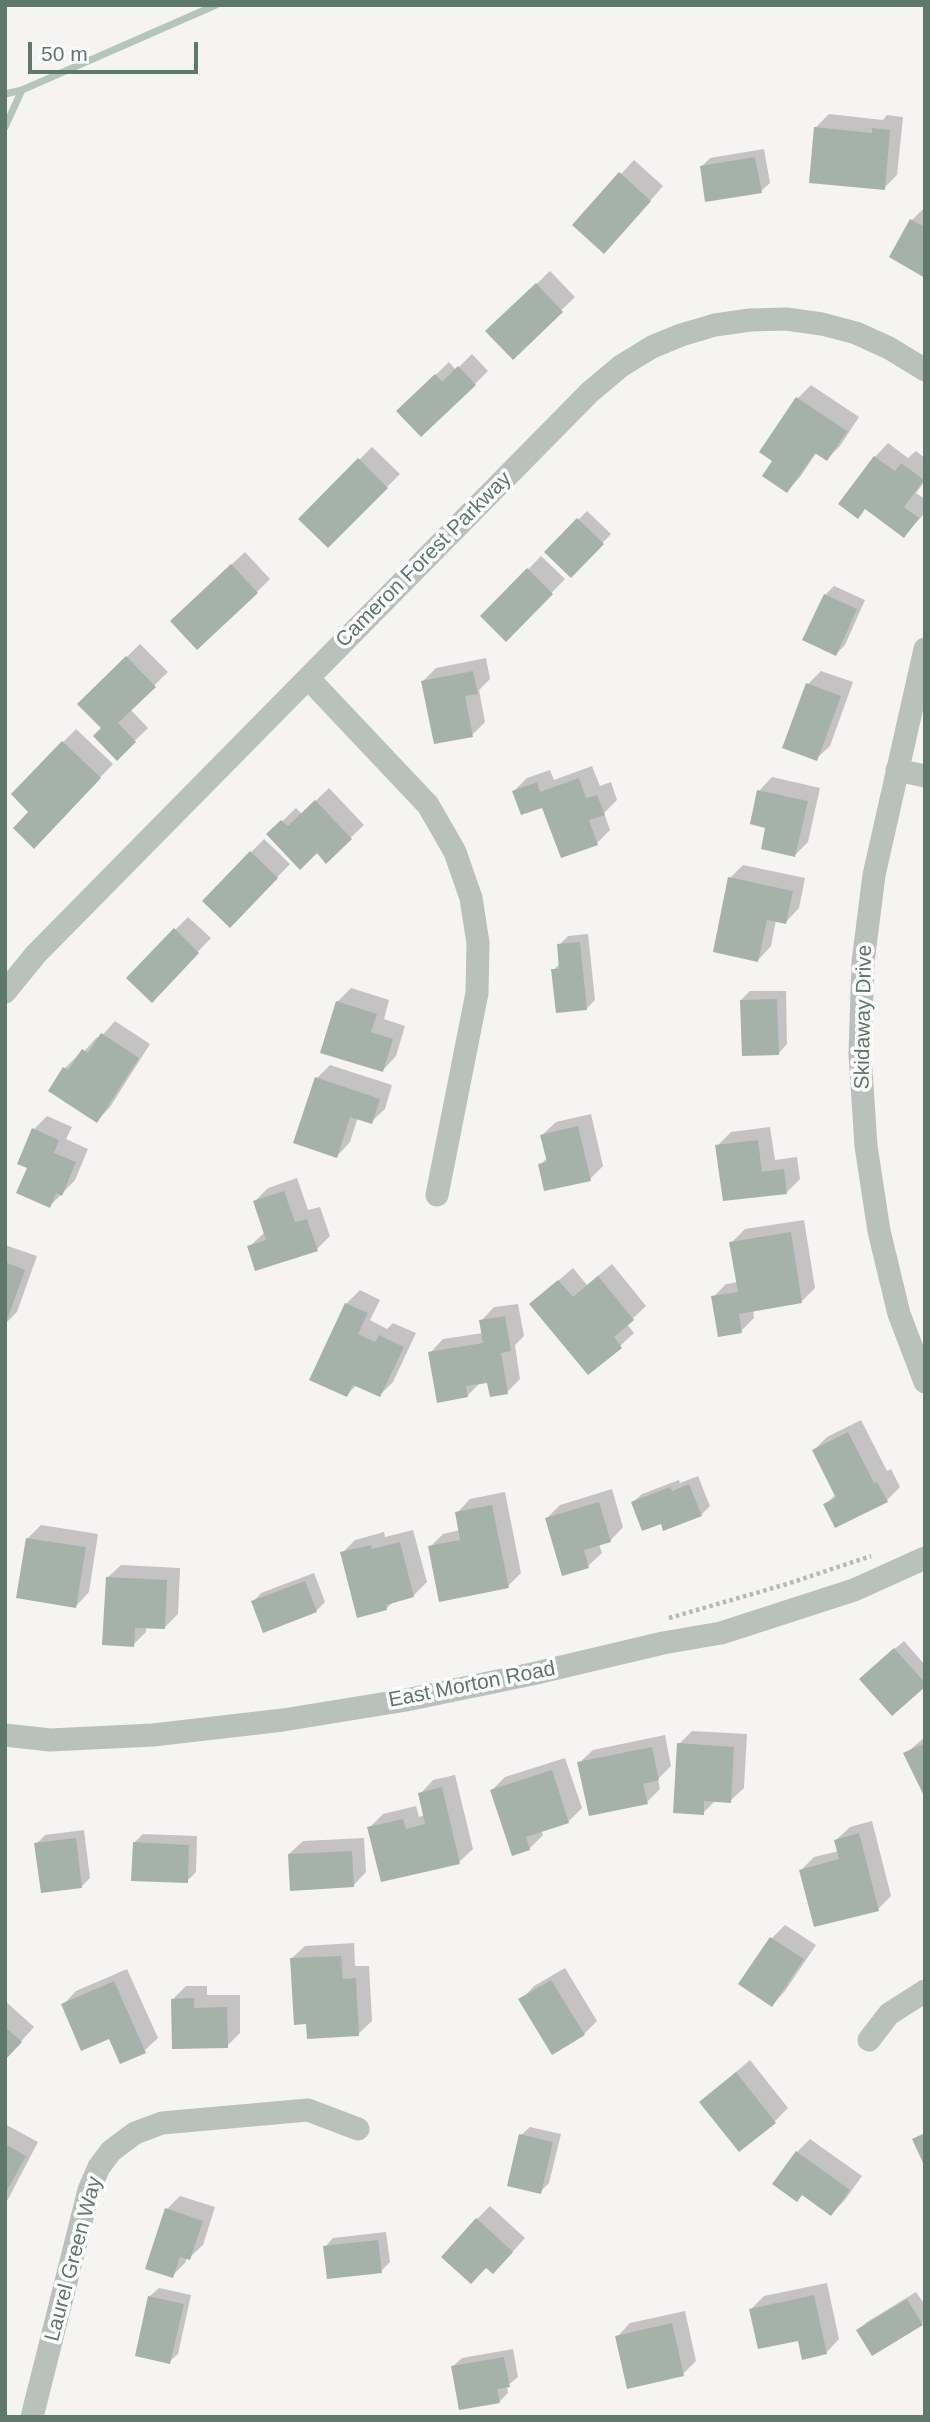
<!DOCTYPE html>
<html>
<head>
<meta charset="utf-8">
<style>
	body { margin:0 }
	#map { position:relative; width:930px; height:2422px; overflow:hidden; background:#f6f3f3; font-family:Arial,sans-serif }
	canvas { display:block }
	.frame { position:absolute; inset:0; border:7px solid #5e786b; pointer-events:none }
	.scale { position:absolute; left:28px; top:42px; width:170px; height:32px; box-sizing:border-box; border:4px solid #5e786b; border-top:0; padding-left:9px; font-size:21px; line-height:24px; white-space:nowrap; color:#5e786b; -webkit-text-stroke:5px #fff; paint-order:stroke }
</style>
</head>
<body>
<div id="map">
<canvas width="930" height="2422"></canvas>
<div class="frame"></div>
<div class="scale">50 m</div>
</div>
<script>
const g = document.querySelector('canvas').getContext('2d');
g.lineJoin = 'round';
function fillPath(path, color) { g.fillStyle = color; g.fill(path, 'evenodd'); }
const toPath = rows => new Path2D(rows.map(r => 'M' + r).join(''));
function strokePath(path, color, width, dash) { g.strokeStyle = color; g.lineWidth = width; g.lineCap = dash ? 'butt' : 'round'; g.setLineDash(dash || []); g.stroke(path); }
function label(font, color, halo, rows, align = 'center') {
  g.font = font + ' Arial,sans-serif'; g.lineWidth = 7; g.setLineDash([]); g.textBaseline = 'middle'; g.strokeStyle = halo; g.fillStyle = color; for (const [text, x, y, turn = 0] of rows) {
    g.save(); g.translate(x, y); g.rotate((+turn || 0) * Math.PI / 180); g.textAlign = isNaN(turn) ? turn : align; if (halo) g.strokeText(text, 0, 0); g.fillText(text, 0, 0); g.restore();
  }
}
const shadow = toPath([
	[829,114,883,120,887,115,903,117,897,175,884,188,816,127],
	[764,149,770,183,761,191,701,167,710,158],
	[634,160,663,186,617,239,574,225],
	[925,207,925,276,891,257,912,220],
	[550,271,575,297,513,357,488,331],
	[472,354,488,371,475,384,398,411,449,362,456,370],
	[811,385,859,417,840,446,827,459,817,452,800,477,787,491,775,460,761,451,798,398],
	[888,443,908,458,916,451,925,458,925,481,916,493,925,499,925,513,904,536,866,508,840,503,875,457],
	[372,447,400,474,328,546,300,519],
	[587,511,611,534,571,576,547,552],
	[245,552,270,579,257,592,185,608],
	[541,556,565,579,506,639,483,616],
	[834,586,865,600,845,645,836,654,825,595],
	[140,644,168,672,130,709,148,728,117,758,103,728,79,704],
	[486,658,490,679,479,690,485,722,472,735,423,681,436,668],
	[821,671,853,682,830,746,816,759,808,684],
	[76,729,113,764,47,833,31,812,13,794],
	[592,766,600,786,611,782,617,800,604,813,610,830,597,843,543,805,514,791,527,778,550,770,554,780],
	[772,777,820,788,808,842,795,855,768,827,759,791],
	[329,788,364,825,326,861,317,851,268,835,296,808,302,814],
	[264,839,290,864,230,926,204,900],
	[743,865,805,878,799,908,786,922,776,920,771,946,758,960,730,878],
	[188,917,211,938,152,1000,128,978],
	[588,934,595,1000,586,1009,553,970,561,963,559,945,568,936],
	[351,988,389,1000,384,1019,405,1026,396,1056,383,1070,337,1002],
	[750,991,786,991,787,1044,779,1053,741,1000],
	[115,1021,150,1044,110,1107,97,1121,50,1091,65,1068,78,1055,80,1056,97,1037,99,1039],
	[330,1065,392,1085,385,1109,371,1122,358,1117,350,1142,337,1156,317,1078],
	[591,1114,603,1166,590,1179,540,1165,548,1157,542,1135,556,1122],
	[47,1116,72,1127,66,1139,88,1149,75,1180,50,1206,29,1167,34,1129],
	[770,1127,775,1160,797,1157,800,1179,787,1192,717,1146,731,1132],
	[297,1178,308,1210,320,1207,330,1236,317,1249,249,1247,265,1232,255,1201,268,1188],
	[804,1220,815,1288,801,1302,753,1310,754,1318,741,1331,713,1297,726,1284,738,1282,731,1243,745,1229],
	[5,1245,37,1256,17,1312,5,1324],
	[612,1264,646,1306,627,1324,634,1333,620,1346,531,1304,573,1268,587,1285],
	[360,1290,380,1300,370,1320,387,1329,393,1323,416,1333,393,1382,380,1395,357,1385,346,1395,346,1304],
	[518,1304,524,1336,515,1345,520,1379,507,1392,489,1381,481,1382,467,1396,430,1353,443,1339,483,1333,481,1321,494,1307],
	[861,1420,887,1471,891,1469,900,1487,887,1500,825,1505,836,1494,814,1450,827,1437],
	[698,1476,710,1506,701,1515,662,1522,633,1502,642,1494,679,1480,680,1483],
	[612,1489,623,1527,610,1541,599,1544,602,1553,588,1566,563,1574,547,1518,560,1505],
	[505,1492,521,1573,508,1586,430,1547,443,1534,460,1530,457,1513,470,1499],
	[41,1525,98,1534,89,1592,76,1606,28,1538],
	[413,1530,427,1582,413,1596,395,1600,386,1609,342,1553,355,1540,384,1532,385,1537],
	[121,1565,180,1568,178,1614,164,1628,146,1627,146,1632,133,1645,107,1578],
	[314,1573,325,1602,316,1611,253,1602,261,1593],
	[904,1641,925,1665,925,1685,870,1670],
	[692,1731,747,1734,744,1788,730,1801,716,1800,703,1813,679,1744],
	[665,1735,671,1766,658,1779,660,1789,647,1802,579,1763,593,1750],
	[925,1737,925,1794,905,1754],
	[565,1758,582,1808,568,1822,541,1830,543,1835,529,1849,492,1790,505,1777],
	[455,1775,473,1849,459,1862,369,1828,383,1814,416,1806,419,1817,425,1815,420,1794,433,1780],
	[872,1821,891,1896,878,1909,801,1870,814,1857,839,1851,836,1840,850,1827],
	[84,1830,90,1878,82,1886,36,1844,45,1835],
	[143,1834,197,1836,196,1872,187,1881,134,1843],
	[364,1838,366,1872,353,1886,289,1854,303,1841],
	[785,1925,816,1945,785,1991,772,2005,741,1984,772,1938],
	[354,1943,355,1966,369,1966,372,2021,358,2034,308,2022,291,1959,305,1946],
	[565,1968,597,2021,584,2034,521,2000,534,1986],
	[127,1969,158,2038,144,2051,110,2036,63,2005,76,1991],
	[186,1986,207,1986,207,1995,240,1995,240,2033,227,2046,173,1999],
	[5,2001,34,2027,5,2059],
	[750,2060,788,2108,775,2121,701,2102],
	[5,2124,38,2142,5,2205],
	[530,2127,561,2134,549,2183,540,2192,521,2135],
	[810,2139,862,2176,844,2201,831,2214,803,2194,775,2183,797,2152],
	[180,2196,215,2207,203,2245,189,2258,187,2258,185,2263,172,2276,167,2209],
	[490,2206,525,2238,507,2258,487,2266,477,2219],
	[386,2232,390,2262,381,2271,325,2247,333,2238],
	[827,2283,839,2339,826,2353,751,2309,764,2296],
	[159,2288,191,2295,178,2354,169,2362,137,2355,150,2296],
	[916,2292,925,2305,925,2320,922,2323,858,2330,867,2322],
	[685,2311,696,2361,683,2374,617,2337,630,2323],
	[513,2349,518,2377,507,2386,508,2393,499,2402,453,2366,462,2358]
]);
const stream = toPath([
	[5,94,22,90,216,5],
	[5,127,22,90]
]);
const building = toPath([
	[814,127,872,133,872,128,890,130,885,190,809,183],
	[755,157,762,193,705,202,700,166],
	[619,172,651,201,604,254,572,225],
	[910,219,925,227,925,278,889,257],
	[536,283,563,312,513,360,485,331],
	[458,366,476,385,421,437,396,411,435,374,442,382],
	[796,397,847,431,827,461,815,453,787,493,762,476,772,461,759,452],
	[874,456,895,471,901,463,924,480,904,507,919,518,904,538,865,509,858,519,838,504],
	[358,458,388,488,328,548,298,519],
	[577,518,604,544,571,578,544,552],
	[231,564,258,593,197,650,170,621],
	[527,568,553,594,506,642,480,616],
	[824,594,857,609,836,656,802,640],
	[126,656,156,687,118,723,136,742,117,761,93,736,101,728,77,704],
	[473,671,478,694,465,696,473,737,434,744,421,681],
	[806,683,841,696,817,761,782,748],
	[62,741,101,778,34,849,13,828,28,812,11,794],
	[579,778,586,798,597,795,605,815,589,820,598,845,561,858,542,808,521,815,512,791,537,782,540,792],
	[757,790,808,801,795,857,761,849,765,828,750,824],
	[315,800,352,839,326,864,317,853,300,870,266,834,281,820,288,826],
	[250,851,278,878,230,928,202,901],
	[728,877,793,891,786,924,767,920,758,962,713,952],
	[174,928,199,953,152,1003,126,978],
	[580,942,587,1010,556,1013,551,969,559,969,557,944],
	[777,999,779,1055,742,1056,740,1000],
	[336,1001,377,1014,371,1032,393,1039,383,1072,320,1053],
	[101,1033,139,1058,97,1123,48,1091,63,1067,68,1070,82,1049,88,1053],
	[315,1077,380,1099,372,1124,350,1117,337,1158,293,1143],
	[578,1126,591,1181,544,1191,538,1164,547,1162,540,1135],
	[32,1128,59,1140,54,1153,76,1162,62,1196,56,1193,50,1208,16,1193,27,1168,17,1164],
	[758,1140,762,1172,784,1169,787,1194,723,1201,715,1145],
	[284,1191,295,1222,307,1219,318,1251,255,1271,247,1246,266,1240,253,1201],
	[791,1232,802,1303,739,1314,742,1333,718,1337,711,1296,738,1292,729,1242],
	[5,1262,25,1270,6,1323,5,1323],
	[598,1276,634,1320,614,1337,622,1348,588,1375,529,1304,558,1280,573,1297],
	[345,1303,368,1313,358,1334,375,1342,379,1335,404,1347,380,1397,353,1385,347,1397,309,1380],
	[505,1316,511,1351,501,1353,508,1394,490,1397,487,1383,466,1386,468,1397,437,1403,428,1352,483,1343,479,1320],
	[848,1432,874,1483,877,1482,888,1502,835,1528,823,1504,836,1498,812,1450],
	[689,1484,702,1516,663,1531,661,1524,642,1531,631,1502,670,1487,672,1491],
	[599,1502,611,1542,584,1550,589,1568,562,1576,545,1518],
	[492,1505,509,1588,439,1602,428,1546,460,1540,455,1512],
	[26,1538,86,1547,76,1608,16,1598],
	[400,1542,414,1597,386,1605,387,1610,357,1618,340,1552,371,1545,372,1549],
	[106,1577,167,1580,165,1629,135,1628,134,1647,102,1645],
	[305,1581,317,1612,263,1633,251,1601],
	[894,1648,925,1683,925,1687,892,1716,859,1679],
	[677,1743,734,1747,731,1803,704,1801,704,1815,673,1813],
	[925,1743,925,1798,903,1753],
	[652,1747,659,1780,643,1784,648,1804,589,1816,577,1762],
	[552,1770,569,1823,526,1837,530,1850,512,1856,490,1790],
	[442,1787,460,1864,381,1882,367,1827,403,1819,406,1829,425,1824,418,1793],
	[859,1833,879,1911,814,1927,799,1870,839,1859,834,1840],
	[76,1838,82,1888,41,1893,34,1843],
	[133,1842,189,1845,188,1883,131,1881],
	[352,1851,354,1887,290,1891,288,1854],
	[770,1937,804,1959,772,2007,738,1984],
	[341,1956,343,1979,356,1978,359,2036,307,2039,306,2024,294,2025,290,1958],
	[551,1980,585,2035,552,2055,518,1999],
	[114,1981,146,2053,120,2064,109,2039,81,2051,61,2004],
	[194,1998,194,2008,227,2007,228,2048,172,2049,171,1999],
	[5,2027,22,2042,5,2060],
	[736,2072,776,2123,739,2152,699,2102],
	[925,2133,925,2167,912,2139],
	[519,2134,553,2142,541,2194,507,2186],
	[5,2144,26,2156,5,2194],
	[796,2151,850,2190,831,2216,802,2195,797,2202,772,2184],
	[165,2208,203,2221,190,2260,180,2257,173,2278,145,2269],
	[476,2218,513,2252,493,2274,486,2268,471,2284,441,2257],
	[378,2240,382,2273,327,2279,323,2246],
	[814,2295,827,2354,802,2360,798,2341,758,2349,749,2309],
	[148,2296,184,2304,170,2364,135,2356],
	[907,2299,923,2325,872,2356,856,2330],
	[672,2323,684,2376,627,2389,615,2336],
	[504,2357,510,2387,497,2389,500,2403,459,2410,451,2366]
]);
const path = toPath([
	[669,1618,787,1584,871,1556]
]);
const street = toPath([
	[925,649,874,875,863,962,860,1054,866,1146,879,1231,899,1314,925,1382],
	[308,678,428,805,455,852,471,898,478,943,477,993,437,1195],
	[897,770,925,776],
	[5,992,36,954,590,392,621,366,652,347,681,335,715,325,750,320,786,319,822,324,856,333,889,348,925,370],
	[5,1735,50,1740,153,1735,283,1720,406,1700,532,1674,663,1643,721,1633,854,1590,925,1558],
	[869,2040,889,2014,925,1991],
	[32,2417,89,2190,99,2167,111,2151,135,2133,162,2123,308,2110,358,2129]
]);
const streetNames = [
	["Cameron Forest Parkway",424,560,-45],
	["Skidaway Drive",864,1017,-89],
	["East Morton Road",472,1685,-11],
	["Laurel Green Way",74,2259,-75]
];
fillPath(shadow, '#0003');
strokePath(stream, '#b4c6ba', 7);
fillPath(building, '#a4b2aa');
strokePath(path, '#b3bab6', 4.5, [3.5, 3.5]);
strokePath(street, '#b8c1bc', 23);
label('21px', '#5e786b', '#fff', streetNames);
</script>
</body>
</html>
